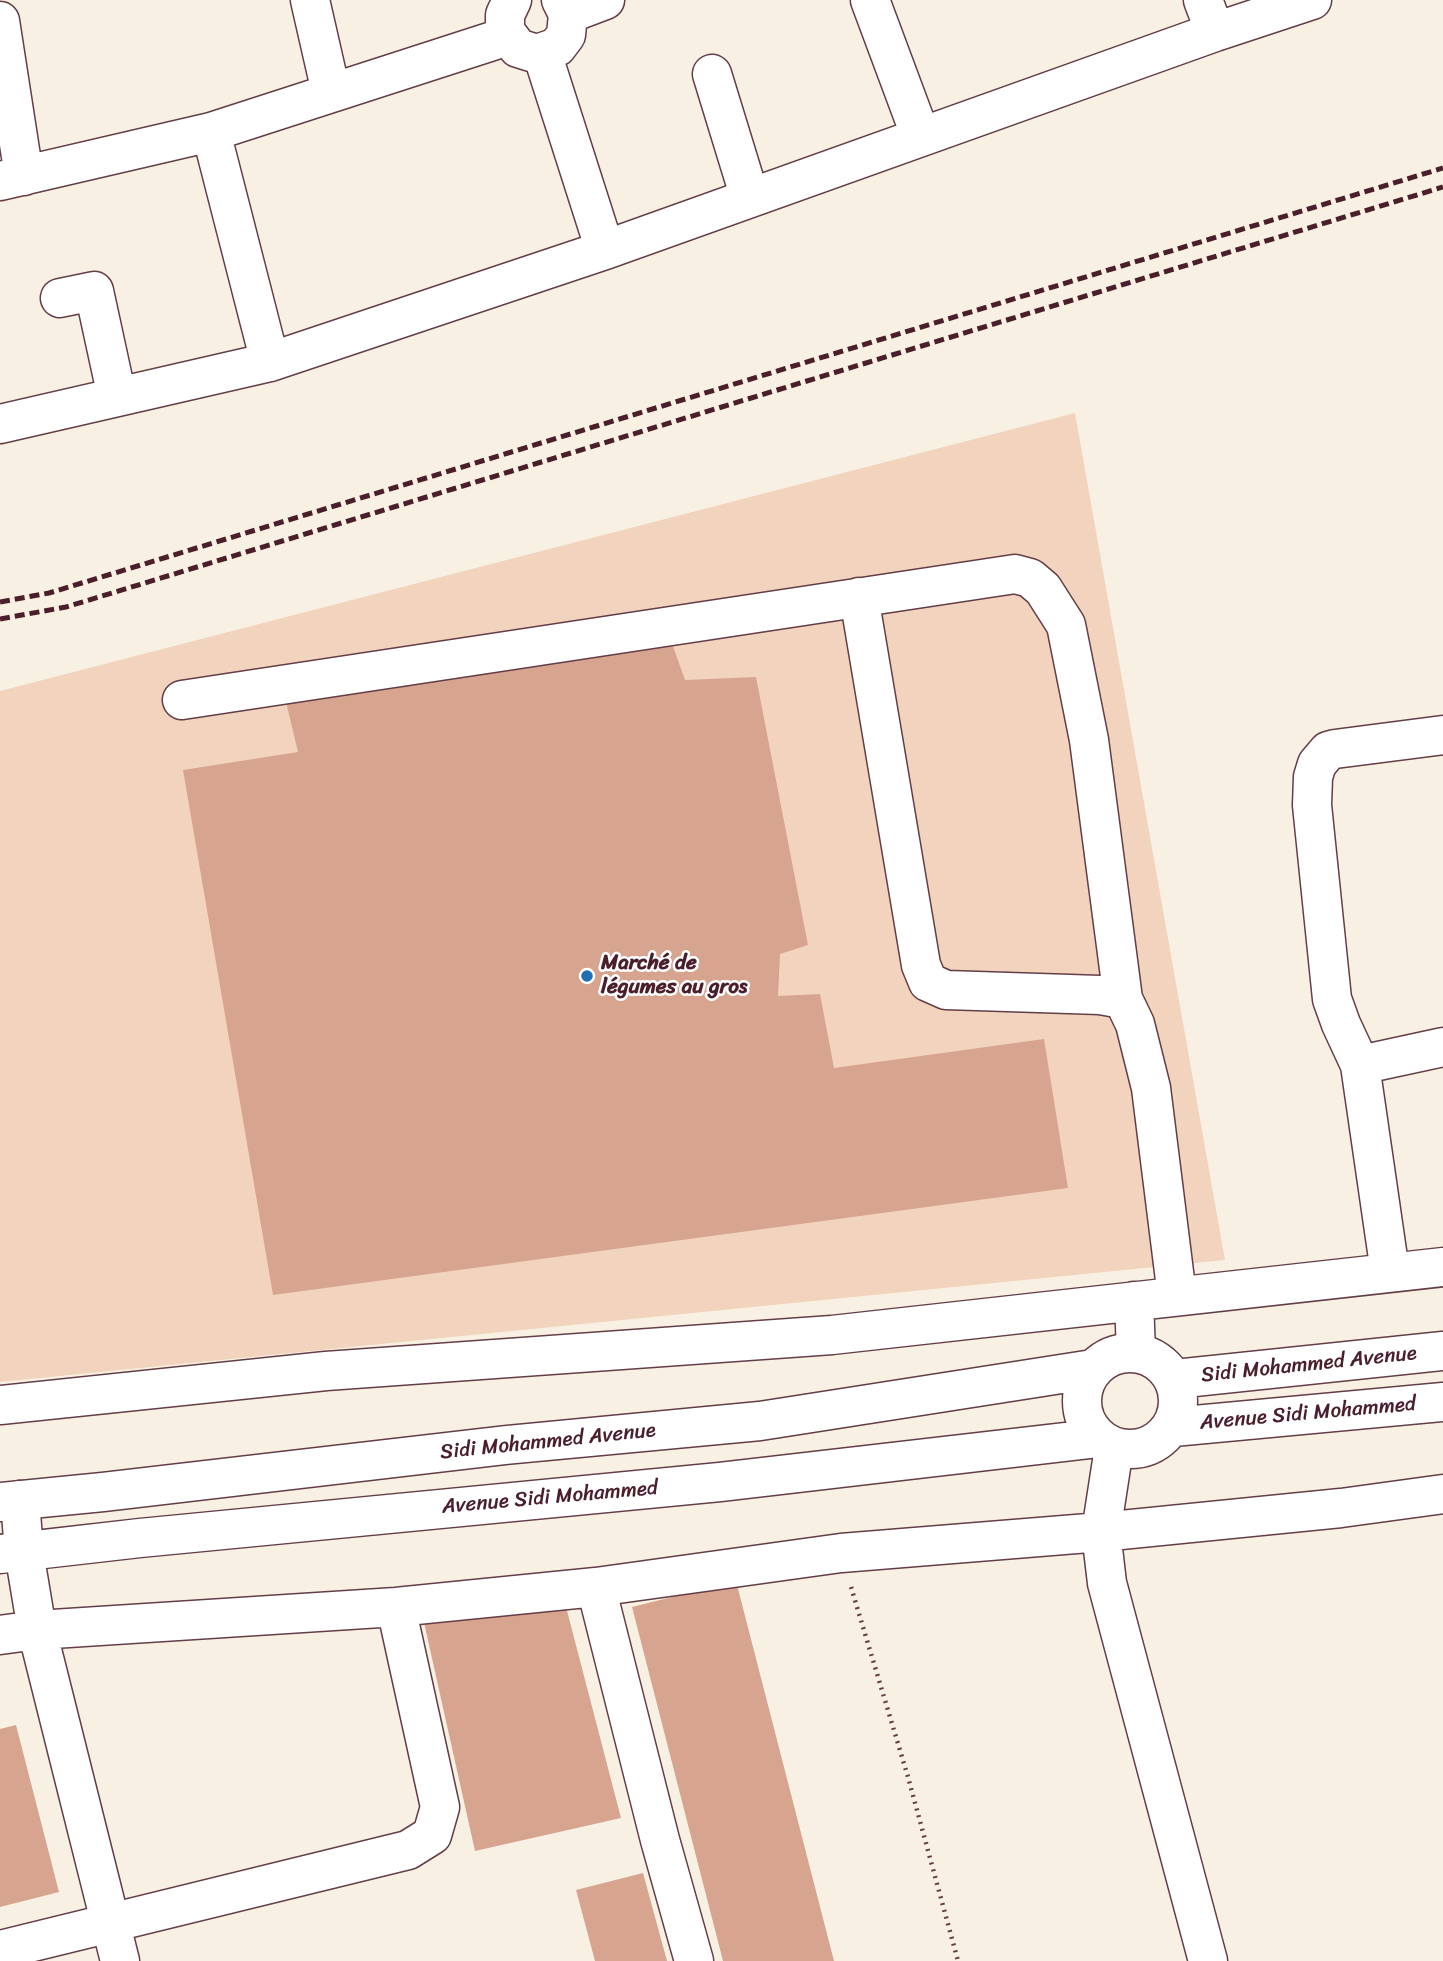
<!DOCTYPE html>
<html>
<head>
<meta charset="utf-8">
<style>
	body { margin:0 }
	canvas { display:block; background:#f8f1e3 }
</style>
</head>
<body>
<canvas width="1443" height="1961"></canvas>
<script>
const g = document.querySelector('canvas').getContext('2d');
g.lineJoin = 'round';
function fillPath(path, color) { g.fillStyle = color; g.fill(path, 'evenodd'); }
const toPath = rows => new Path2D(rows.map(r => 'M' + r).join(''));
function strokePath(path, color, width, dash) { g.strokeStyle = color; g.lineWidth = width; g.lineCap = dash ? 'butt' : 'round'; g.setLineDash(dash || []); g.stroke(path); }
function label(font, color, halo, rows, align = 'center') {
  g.font = font + ' Sriracha,sans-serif'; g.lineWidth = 5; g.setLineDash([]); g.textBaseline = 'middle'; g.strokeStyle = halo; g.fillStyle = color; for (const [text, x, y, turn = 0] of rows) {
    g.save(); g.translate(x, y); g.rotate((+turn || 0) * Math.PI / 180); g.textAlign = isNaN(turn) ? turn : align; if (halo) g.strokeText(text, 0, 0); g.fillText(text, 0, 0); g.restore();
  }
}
const built = toPath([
	[1075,413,1225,1260,0,1382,0,691]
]);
const building = toPath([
	[670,638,685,680,756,677,808,945,780,954,778,996,820,994,834,1068,1044,1039,1068,1188,273,1295,183,770,298,752,286,702],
	[736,1581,834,1961,723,1961,632,1607],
	[565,1603,621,1818,475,1851,423,1618],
	[16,1725,59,1892,0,1907,0,1729],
	[643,1873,667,1961,595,1961,576,1890]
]);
const path = toPath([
	[851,1587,908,1777,958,1961]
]);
const minor = toPath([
	[310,0,331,92],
	[512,0,505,15,505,31,518,48,537,54,557,47,566,35,568,14,561,0],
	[870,0,921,137],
	[1203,0,1215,32],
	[568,14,605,0],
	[0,21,24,176],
	[542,53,605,250],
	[712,74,750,198],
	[211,132,270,362],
	[0,181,211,132,508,36],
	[60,298,94,291,117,397],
	[0,424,270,362,605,250,1215,32,1312,0],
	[859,597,921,965,928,982,946,990,1100,995,1123,999,1135,1024,1151,1088,1177,1296],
	[182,700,1015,574,1030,578,1043,589,1066,625,1089,740,1123,999],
	[1360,1065,1443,1047],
	[1390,1272,1360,1065,1341,1024,1332,999,1312,805,1313,777,1317,764,1328,751,1335,749,1443,735],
	[1134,1301,1136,1352],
	[0,1405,326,1371,832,1335,1443,1267],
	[1114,1448,1101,1532,1107,1583,1208,1961],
	[20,1500,24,1552,37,1630,120,1961],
	[596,1587,660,1840,694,1961],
	[0,1635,37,1630,396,1607,596,1587,841,1553,1101,1532,1341,1508,1443,1494],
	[0,1950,408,1850,432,1835,440,1807,396,1607]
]);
const major = toPath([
	'1082 1401a48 48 0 1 1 96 0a48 48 0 1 1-96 0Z',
	[1175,1379,1443,1351],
	[1173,1427,1443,1402],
	[0,1502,103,1492,506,1445,760,1421,1093,1369],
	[0,1554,140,1538,720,1482,1099,1438]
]);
const rail = toPath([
	[0,602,49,593,1443,168],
	[0,619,66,607,1443,187]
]);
const markers = [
	[587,976,7,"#1f6fb2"]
];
const poiNames = [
	["Marché de",601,964],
	["légumes au gros",601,988]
];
const streetNames = [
	["Sidi Mohammed Avenue",1309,1365,-6],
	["Avenue Sidi Mohammed",1308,1414,-5],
	["Sidi Mohammed Avenue",548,1442,-6],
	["Avenue Sidi Mohammed",550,1498,-5]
];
fillPath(built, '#f2d4be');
fillPath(building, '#d7a48f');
strokePath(minor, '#643e47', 41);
strokePath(major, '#643e47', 41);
strokePath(path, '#643e47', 4.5, [2, 5]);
strokePath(minor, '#fff', 38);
strokePath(major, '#fff', 38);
strokePath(rail, '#4a1f2b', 5, [10, 5]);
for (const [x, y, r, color] of markers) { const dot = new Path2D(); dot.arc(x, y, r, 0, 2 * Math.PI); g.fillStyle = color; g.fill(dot); strokePath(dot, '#fff', 2.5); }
label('bold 21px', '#4a1f2b', '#fff', poiNames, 'left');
label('21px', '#4a1f2b', '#fff', streetNames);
</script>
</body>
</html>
